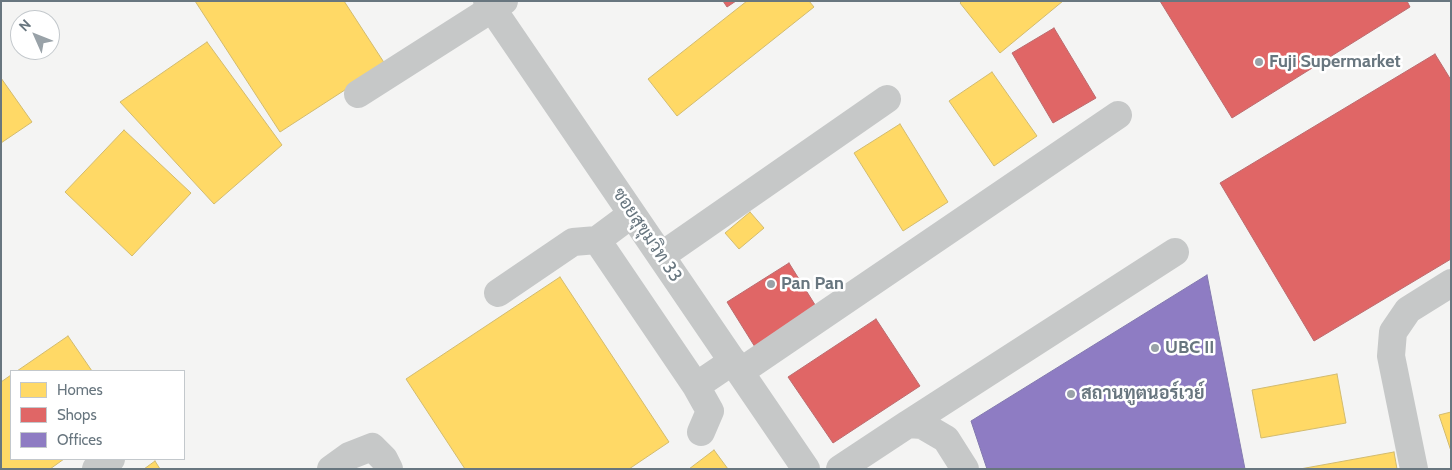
<!DOCTYPE html>
<html>
<head>
<meta charset="utf-8">
<style>
	body { margin:0 }
	#map { position:relative; width:1452px; height:470px; overflow:hidden; background:#f4f4f3; font-family:Cabin,sans-serif }
	canvas { display:block }
	.frame { position:absolute; inset:0; border:2px solid #68767f; pointer-events:none }
	.legend { position:absolute; left:10px; top:370px; width:175px; height:90px; box-sizing:border-box; background:#fff; border:1px solid #c3c8cc; margin:0; padding:6px 9px; list-style:none; font-size:15px; color:#68767f }
	.legend li { display:flex; align-items:center; gap:10px; height:25px }
	.legend b { width:25px; border:1px solid #c3c8cc }
	.north { position:absolute; left:10px; top:10px; width:50px; height:50px; box-sizing:border-box; background:#fff; border:1px solid #c3c8cc; border-radius:50%; rotate:314deg; font-size:14px; font-weight:700; line-height:20px; text-align:center; color:#68767f }
	.north::after { content:''; display:block; margin:auto; width:18px; height:22px; background:#99a2a8; clip-path:polygon(50% 0,100% 100%,50% 72%,0 100%) }
</style>
</head>
<body>
<div id="map">
<canvas width="1452" height="470"></canvas>
<div class="frame"></div>
<ul class="legend">
<li><b style="height:14px;background:#ffd966"></b>Homes</li>
<li><b style="height:14px;background:#e06666"></b>Shops</li>
<li><b style="height:14px;background:#8e7cc3"></b>Offices</li>
</ul>
<div class="north">N</div>
</div>
<script>
const g = document.querySelector('canvas').getContext('2d');
g.lineJoin = 'round';
function fillPath(path, color) { g.fillStyle = color; g.fill(path, 'evenodd'); }
const toPath = rows => new Path2D(rows.map(r => 'M' + r).join(''));
function strokePath(path, color, width, dash) { g.strokeStyle = color; g.lineWidth = width; g.lineCap = dash ? 'butt' : 'round'; g.setLineDash(dash || []); g.stroke(path); }
function label(font, color, halo, rows, align = 'center') {
  g.font = font + ' Cabin,Sarabun,sans-serif'; g.lineWidth = 5; g.setLineDash([]); g.textBaseline = 'middle'; g.strokeStyle = halo; g.fillStyle = color; for (const [text, x, y, turn = 0] of rows) {
    g.save(); g.translate(x, y); g.rotate((+turn || 0) * Math.PI / 180); g.textAlign = isNaN(turn) ? turn : align; if (halo) g.strokeText(text, 0, 0); g.fillText(text, 0, 0); g.restore();
  }
}
const homes = toPath([
	[195,1,344,1,385,64,280,132,195,1],
	[747,1,809,1,814,7,677,116,648,79,747,1],
	[962,1,1063,1,1000,53,960,3,962,1],
	[207,42,282,145,214,204,120,102,207,42],
	[992,72,1037,136,994,166,949,101,992,72],
	[1,78,32,122,1,143,1,78],
	[900,124,948,202,903,231,854,153,900,124],
	[124,130,191,193,132,256,65,192,124,130],
	[750,212,764,228,739,249,725,233,750,212],
	[560,277,669,442,629,469,465,469,406,379,560,277],
	[68,336,92,371,17,371,68,336],
	[1337,374,1346,423,1261,438,1252,390,1337,374],
	[11,375,11,459,64,459,50,469,1,469,1,382,11,375],
	[1451,412,1451,451,1439,415,1451,412],
	[714,450,728,469,689,469,714,450],
	[1394,452,1397,469,1300,469,1394,452],
	[155,461,160,469,144,469,155,461]
]);
const shops = toPath([
	[723,1,736,1,727,7,723,1],
	[1160,1,1407,1,1410,7,1232,118,1160,1],
	[1054,28,1096,98,1053,123,1012,53,1054,28],
	[1435,54,1451,80,1451,259,1314,341,1220,183,1435,54],
	[789,263,817,308,755,347,727,302,789,263],
	[876,319,920,386,833,443,788,377,876,319]
]);
const offices = toPath([
	[1207,275,1245,469,987,469,971,421,1207,275]
]);
const minor = toPath([
	[487,1,806,469],
	[358,94,504,1],
	[632,214,597,240,696,386,733,361],
	[661,256,887,99],
	[498,293,573,242,597,240],
	[740,372,1118,115],
	[696,386,710,411,701,432],
	[908,424,1175,252],
	[96,469,111,459],
	[331,469,349,456,372,447,384,459,389,469],
	[840,469,908,424,922,425,946,439,965,469],
	[1414,469,1391,356,1393,332,1408,310,1451,283]
]);
const markers = [
	[1259,62,5,"#99a2a8"],
	[771,284,5,"#99a2a8"],
	[1155,348,5,"#99a2a8"],
	[1071,394,5,"#99a2a8"]
];
const poiNames = [
	["Fuji Supermarket",1269,62],
	["Pan Pan",781,284],
	["UBC II",1165,348],
	["สถานทูตนอร์เวย์",1081,394]
];
const streetNames = [
	["ซอยสุขุมวิท 33",647,235,56]
];
fillPath(homes, '#ffd966');
strokePath(homes, '#d2bb6e', 1);
fillPath(shops, '#e06666');
strokePath(shops, '#bc6b6e', 1);
fillPath(offices, '#8e7cc3');
strokePath(offices, '#837aaf', 1);
strokePath(minor, '#c6c8c8', 28);
for (const [x, y, r, color] of markers) { const dot = new Path2D(); dot.arc(x, y, r, 0, 2 * Math.PI); g.fillStyle = color; g.fill(dot); strokePath(dot, '#fff', 2); }
label('bold 18px', '#68767f', '#fff', poiNames, 'left');
label('18px', '#68767f', '#fff', streetNames);
</script>
</body>
</html>
